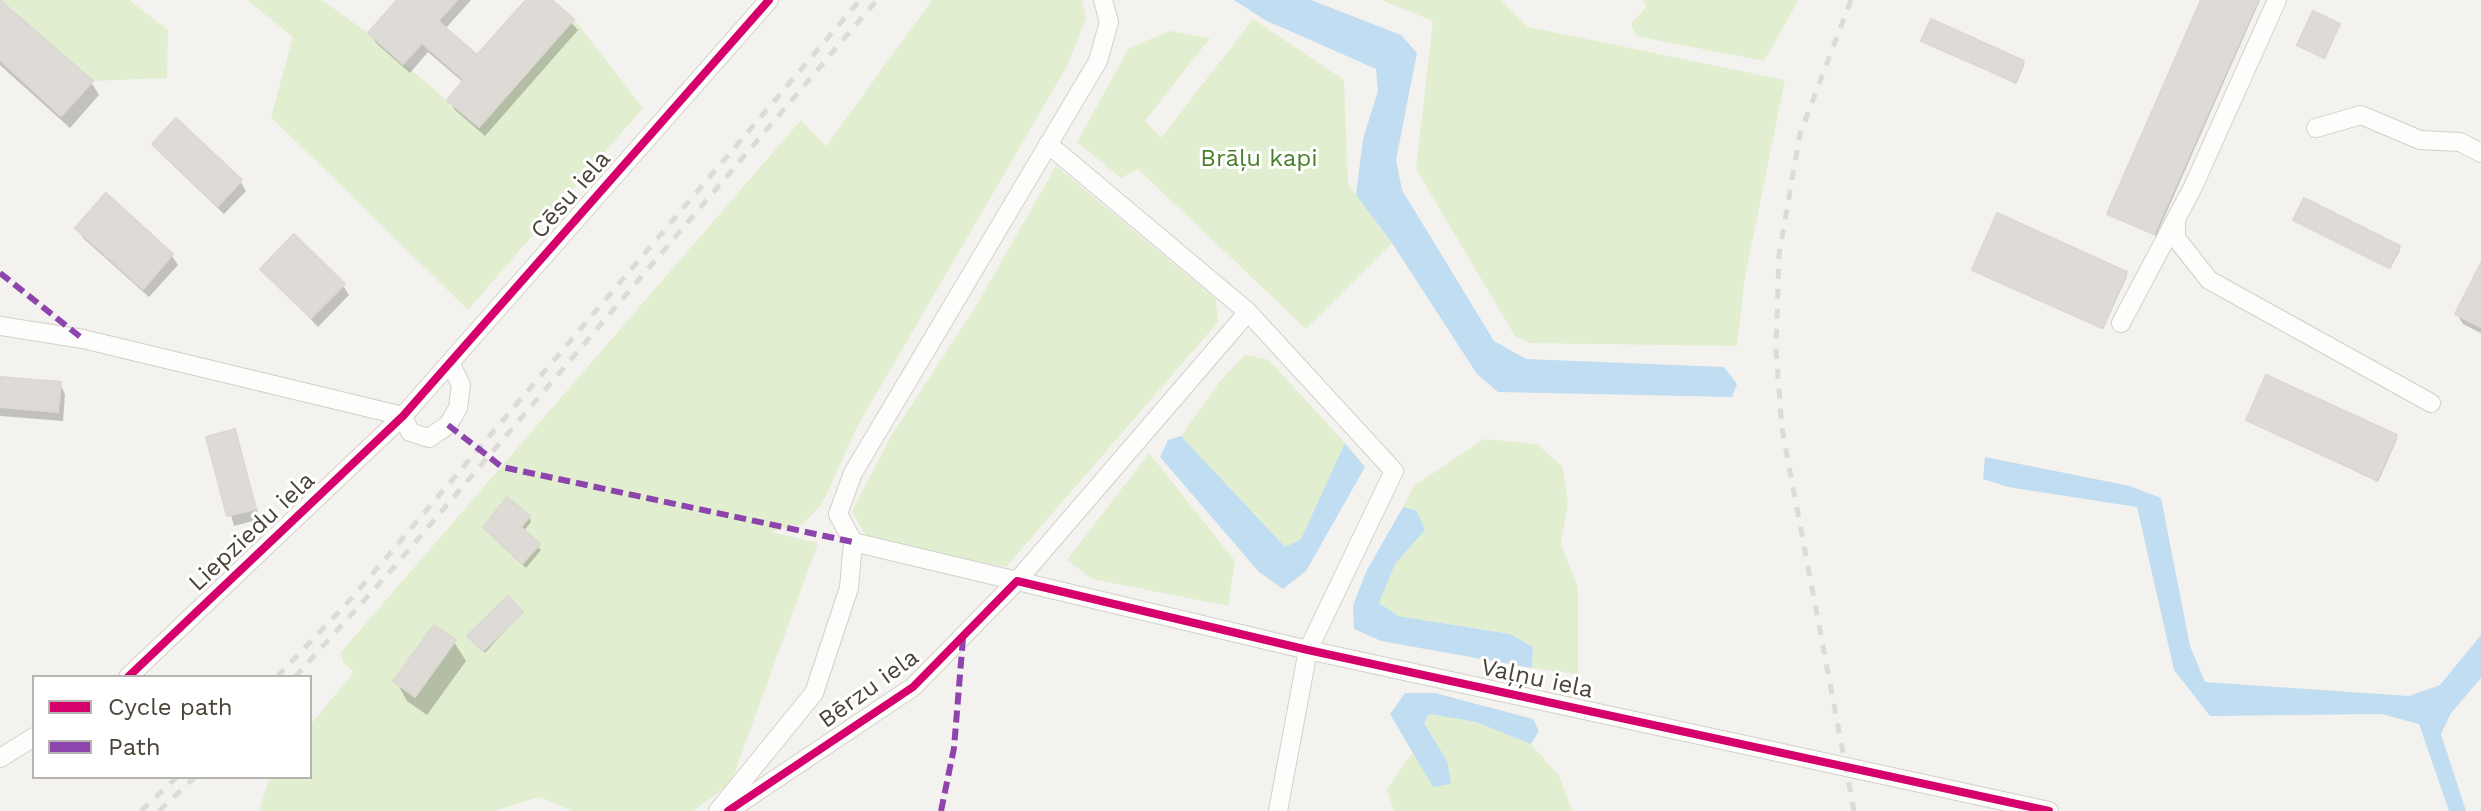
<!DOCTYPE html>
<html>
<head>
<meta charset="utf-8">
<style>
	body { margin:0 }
	#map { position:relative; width:2481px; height:811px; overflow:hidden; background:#f4f2ee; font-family:"Work Sans",sans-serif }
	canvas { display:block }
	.legend { position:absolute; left:32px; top:675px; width:280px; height:104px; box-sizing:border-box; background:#fff; border:2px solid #b7b4b0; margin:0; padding:10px 14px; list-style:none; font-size:24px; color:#4b4439 }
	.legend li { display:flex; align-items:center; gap:16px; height:40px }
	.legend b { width:40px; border:2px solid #b7b4b0 }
</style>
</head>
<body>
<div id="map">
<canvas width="2481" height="811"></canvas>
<ul class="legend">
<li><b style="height:10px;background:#d6006c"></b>Cycle path</li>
<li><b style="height:10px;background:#8e44ad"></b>Path</li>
</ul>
</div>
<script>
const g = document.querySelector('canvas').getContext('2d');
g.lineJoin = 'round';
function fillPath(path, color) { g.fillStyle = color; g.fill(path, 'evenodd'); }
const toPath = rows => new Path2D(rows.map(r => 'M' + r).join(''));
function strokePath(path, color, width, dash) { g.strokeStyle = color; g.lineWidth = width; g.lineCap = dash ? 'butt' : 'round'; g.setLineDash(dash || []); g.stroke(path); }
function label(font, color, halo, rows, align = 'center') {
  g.font = font + ' "Work Sans",sans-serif'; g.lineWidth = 6; g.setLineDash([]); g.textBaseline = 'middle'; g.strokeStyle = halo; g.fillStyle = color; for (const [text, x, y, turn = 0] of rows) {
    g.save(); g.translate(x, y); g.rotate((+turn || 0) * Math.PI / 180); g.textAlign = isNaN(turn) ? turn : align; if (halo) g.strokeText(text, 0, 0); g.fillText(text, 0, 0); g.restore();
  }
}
const green = toPath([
	[2,0,129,0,168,30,167,78,93,81],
	[247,0,322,0,368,33,478,127,574,19,643,108,468,310,271,117,293,37],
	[932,0,1082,0,1086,18,1067,66,857,427,822,504,803,524,771,532,818,543,731,783,693,811,573,811,539,797,494,811,259,811,270,777,310,777,310,725,354,672,343,662,341,652,801,120,826,146],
	[1381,0,1501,0,1528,27,1785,80,1745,277,1737,346,1529,343,1515,336,1416,169,1433,21],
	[1642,0,1798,0,1798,1,1764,61,1636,36,1631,24,1647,6],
	[1253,19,1344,80,1348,184,1392,243,1306,329,1138,169,1121,178,1077,142,1129,48,1170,31,1210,38,1145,121,1161,138],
	[1056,166,1216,299,1218,322,1006,567,868,540,852,511,890,438,976,306],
	[1245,355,1269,360,1345,443,1301,539,1285,547,1181,436,1221,380],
	[1484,439,1537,444,1562,466,1568,502,1561,544,1578,588,1578,674,1532,668,1533,647,1510,634,1398,616,1378,603,1395,564,1425,530,1417,511,1403,507,1414,486],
	[1149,453,1235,561,1228,606,1092,579,1067,560],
	[1429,714,1476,722,1531,744,1559,776,1572,811,1394,811,1387,789,1413,752,1433,787,1447,761,1424,723]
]);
const water = toPath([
	[1234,0,1311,0,1401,35,1417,53,1396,160,1402,190,1494,341,1526,359,1724,367,1737,384,1732,397,1498,392,1477,374,1392,243,1356,195,1363,139,1378,91,1376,69,1265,20],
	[1181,436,1285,547,1301,539,1345,443,1365,467,1306,571,1283,589,1259,572,1160,457,1168,440],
	[1985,457,2130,486,2161,498,2190,646,2205,682,2409,696,2440,685,2481,635,2481,678,2451,713,2441,734,2466,811,2449,811,2419,724,2382,714,2210,716,2174,670,2137,507,2008,487,1983,479],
	[1403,507,1417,511,1425,530,1395,564,1379,603,1398,616,1510,634,1533,647,1532,668,1381,641,1354,629,1353,605,1367,570],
	[1405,693,1435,693,1533,719,1539,731,1531,744,1476,722,1429,714,1424,723,1447,761,1451,784,1433,787,1390,714]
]);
const shadow = toPath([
	[0,0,91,82,99,95,70,128,0,65],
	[400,0,471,0,445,29,477,58,528,0,549,0,578,30,485,136,455,110,449,100,464,83,428,52,410,73,376,43,370,33],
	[2203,0,2260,0,2156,236,2110,213],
	[2339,25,2325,59,2299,45],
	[1924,41,2023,62,2024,65,2016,84],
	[155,144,240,181,246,191,224,214,161,154],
	[106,196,172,256,178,265,149,297,83,238,77,228],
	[2295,220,2398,248,2400,250,2390,269],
	[263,269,343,285,349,295,318,327],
	[1974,270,2126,273,2127,276,2103,329],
	[2481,287,2481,333,2463,324,2457,314],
	[0,379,60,384,65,394,63,421,0,416],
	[2248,420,2396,437,2397,439,2378,482],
	[234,432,260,519,234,526,209,438],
	[529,517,531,522,523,532,541,550,526,568,488,532],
	[521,613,485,653,471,638],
	[454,642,466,661,427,715,407,701,396,681]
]);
const building = toPath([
	[0,0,93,81,61,116,0,60,0,0],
	[397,0,457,0,438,21,477,55,526,0,552,0,574,19,479,127,447,100,464,80,422,43,403,64,368,33,397,0],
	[2201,0,2258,0,2154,234,2107,214,2201,0],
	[2313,11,2340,24,2324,58,2297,45,2313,11],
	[1931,19,2024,61,2015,82,1921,41,1931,19],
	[176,118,242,180,218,206,152,144,176,118],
	[106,193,173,254,143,289,75,228,106,193],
	[2304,198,2400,246,2389,268,2293,220,2304,198],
	[1997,213,2127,272,2102,328,1972,270,1997,213],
	[294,234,345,284,311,318,260,269,294,234],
	[2481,263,2481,327,2455,314,2481,263],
	[2266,375,2397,435,2377,480,2246,420,2266,375],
	[0,377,61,382,58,412,0,407,0,377],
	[235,429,256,509,227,516,206,437,235,429],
	[507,497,530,516,521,527,540,544,522,564,483,527,507,497],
	[508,596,523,612,483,651,467,636,508,596],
	[434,625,456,640,415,697,393,681,434,625]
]);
const minor = toPath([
	[2316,128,2361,115,2420,140,2460,142,2481,153],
	[1048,144,1248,312,1394,471,1308,650,1278,811],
	[2176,219,2176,238,2209,280,2431,403],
	[2121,323,2193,187,2277,0],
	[0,326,83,339,403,416],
	[403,416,410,432,429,438,448,425,458,408,461,385,450,363],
	[853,542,1308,650,2049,811],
	[128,677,403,416,769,0],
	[0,758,34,737],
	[718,811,814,693,849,588,853,542,838,514,853,473,1098,61,1109,22,1103,0],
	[728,811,913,687,1017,581,1248,312]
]);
const rail = toPath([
	[1851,0,1800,134,1779,255,1776,351,1782,429,1854,811],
	[277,677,351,599,860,0],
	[295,677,395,566,877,0],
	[141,811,177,777],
	[159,811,195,777]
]);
const quiet = toPath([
	[0,273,83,339],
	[448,425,502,467,853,542],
	[941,811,954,748,963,638]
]);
const cycleway = toPath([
	[128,677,403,416,769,0],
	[728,811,913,687,1017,581,1308,650,2049,811]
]);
const parkNames = [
	["Brāļu kapi",1259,159]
];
const streetNames = [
	["Cēsu iela",571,195,-49],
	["Liepziedu iela",252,532,-43],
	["Vaļņu iela",1537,679,12],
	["Bērzu iela",869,689,-36]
];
fillPath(green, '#e1eecf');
fillPath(water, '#c0ddf1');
fillPath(shadow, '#0003');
fillPath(building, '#dedbd6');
strokePath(building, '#dcd9d4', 2);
strokePath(minor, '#d2d0cb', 20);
strokePath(minor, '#fdfdfc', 18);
strokePath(rail, '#dbdbda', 5, [10, 10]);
strokePath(quiet, '#8e44ad', 6, [12, 6]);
strokePath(cycleway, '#d6006c', 8);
label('24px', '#4a7f2a', '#fff', parkNames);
label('24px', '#4b4439', '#fff', streetNames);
</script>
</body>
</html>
